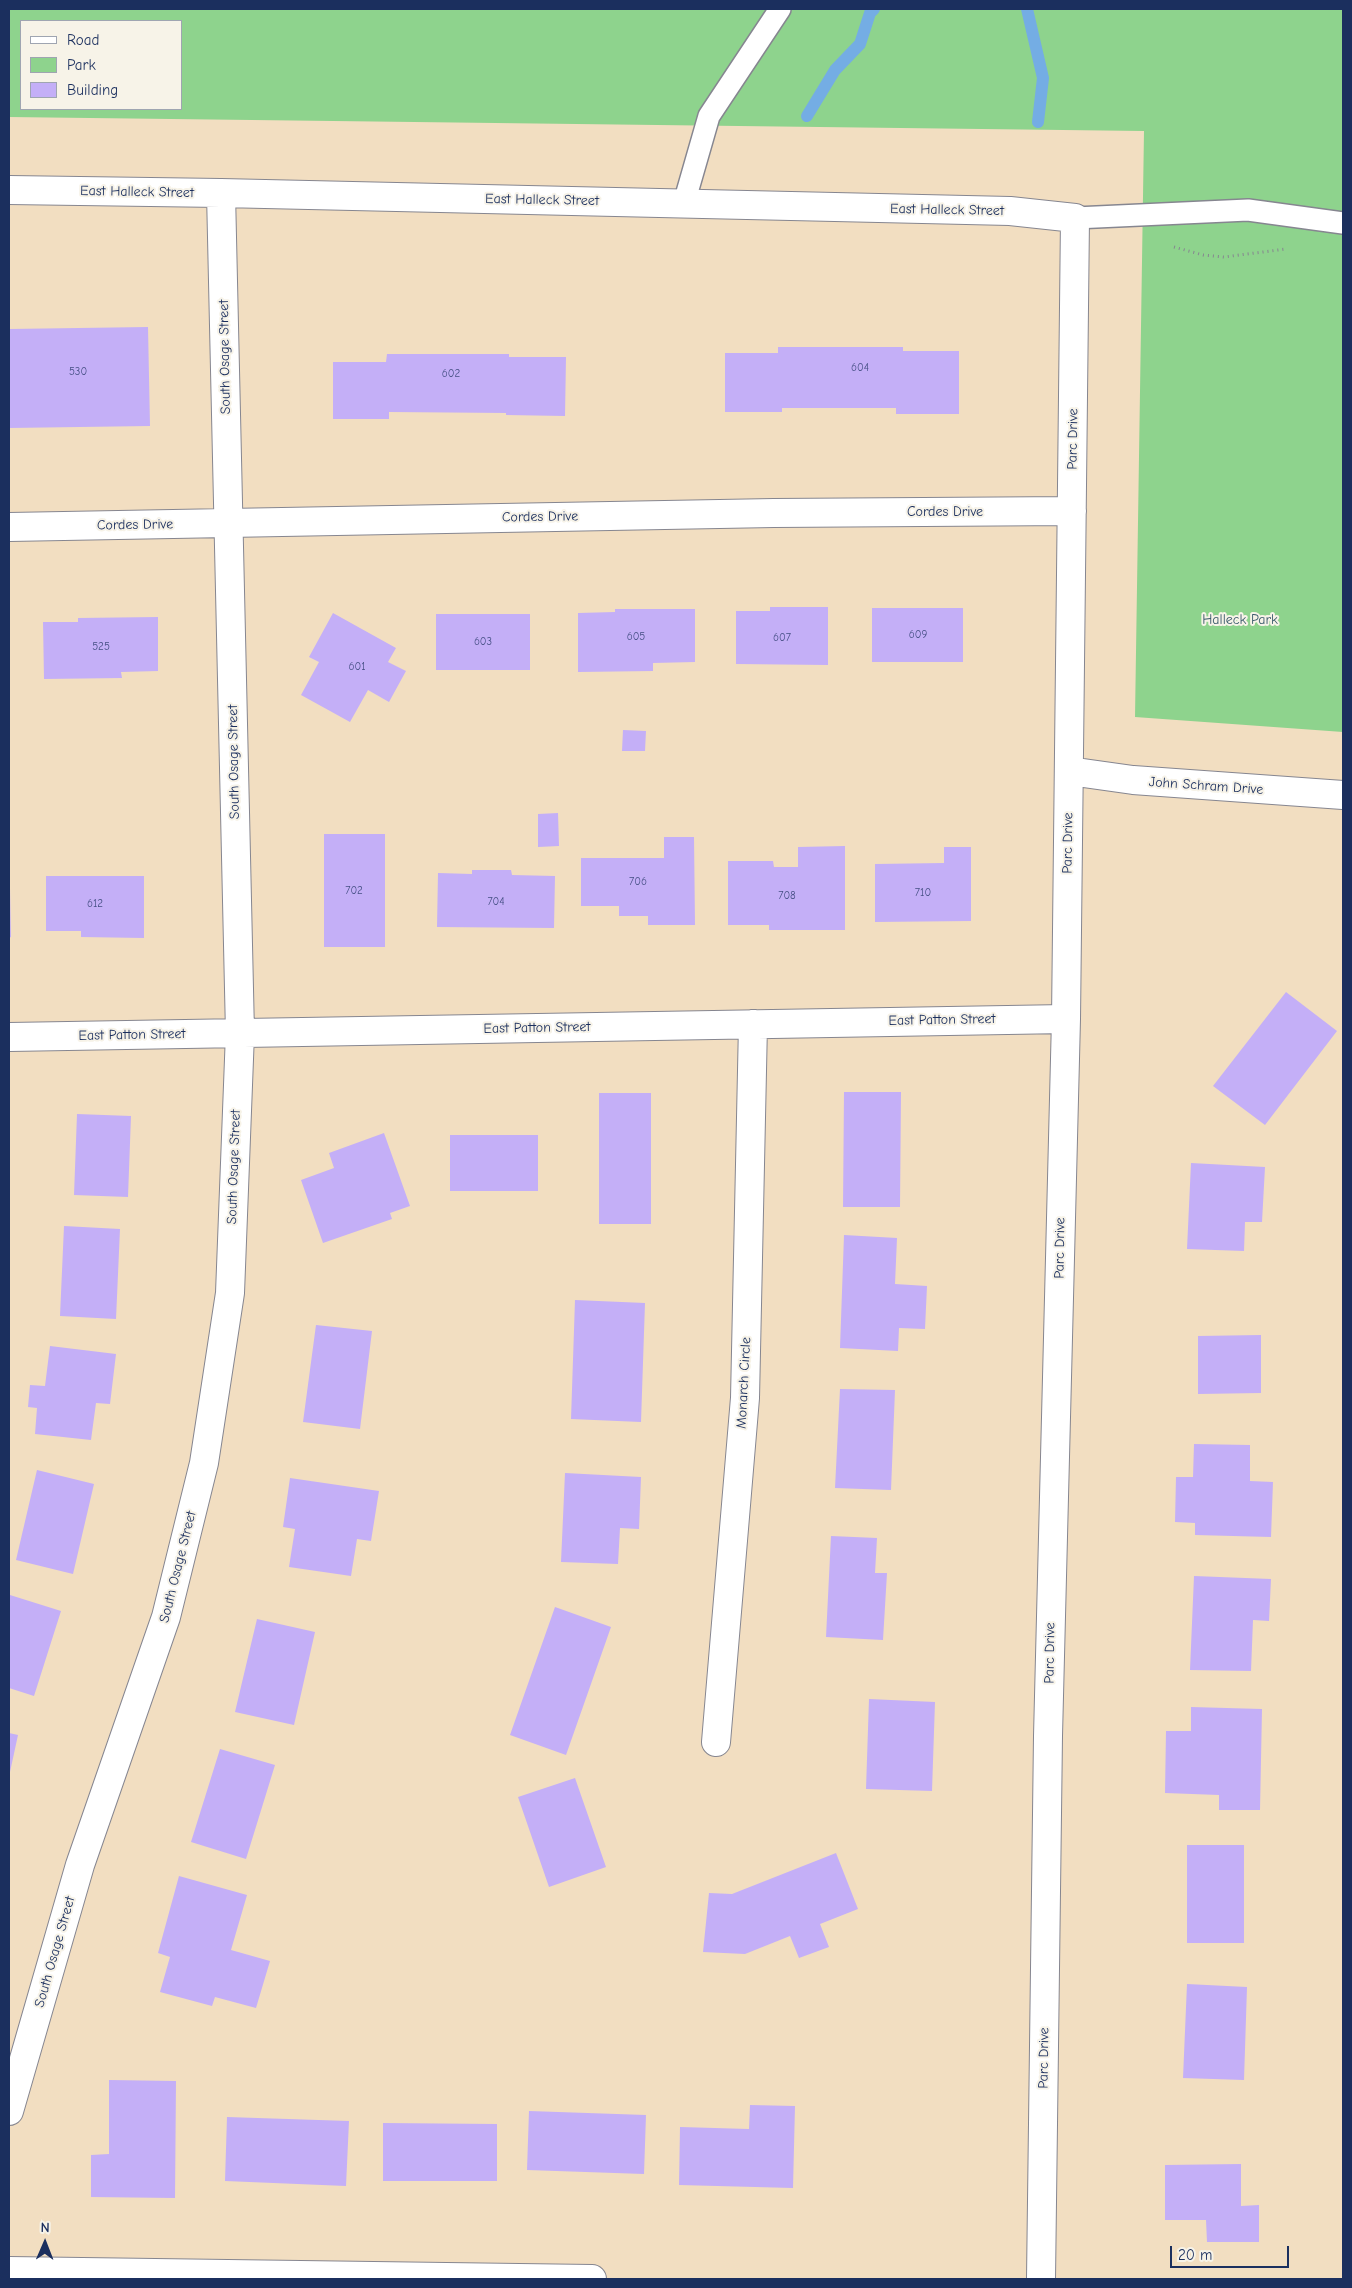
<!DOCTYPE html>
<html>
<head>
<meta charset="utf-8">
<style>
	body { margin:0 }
	#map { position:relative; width:1352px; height:2288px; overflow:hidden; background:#f2dec1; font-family:"Comic Neue",sans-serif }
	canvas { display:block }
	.frame { position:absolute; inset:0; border:10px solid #1b2f5e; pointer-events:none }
	.legend { position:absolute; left:20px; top:20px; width:162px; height:90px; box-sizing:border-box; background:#f7f3e8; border:1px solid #9fa5b1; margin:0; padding:6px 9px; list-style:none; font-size:15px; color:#1b2f5e }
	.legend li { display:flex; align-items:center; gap:10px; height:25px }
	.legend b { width:25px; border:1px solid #9fa5b1 }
	.north { position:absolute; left:20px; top:2218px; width:50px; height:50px; -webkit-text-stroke:4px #f7f3e8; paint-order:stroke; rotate:1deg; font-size:14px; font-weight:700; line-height:20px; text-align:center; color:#1b2f5e }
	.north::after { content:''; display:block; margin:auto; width:18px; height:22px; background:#1b2f5e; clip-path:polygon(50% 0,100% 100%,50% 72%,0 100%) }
	.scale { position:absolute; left:1170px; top:2246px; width:119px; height:22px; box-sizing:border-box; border:2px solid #1b2f5e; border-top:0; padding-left:6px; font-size:15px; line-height:18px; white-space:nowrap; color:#1b2f5e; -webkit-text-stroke:4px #f7f3e8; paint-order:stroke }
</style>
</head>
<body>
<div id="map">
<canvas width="1352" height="2288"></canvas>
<div class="frame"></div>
<ul class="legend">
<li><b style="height:6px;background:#fff"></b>Road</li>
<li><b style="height:14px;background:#8ed38d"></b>Park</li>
<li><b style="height:14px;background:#c4aff7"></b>Building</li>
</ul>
<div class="north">N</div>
<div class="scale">20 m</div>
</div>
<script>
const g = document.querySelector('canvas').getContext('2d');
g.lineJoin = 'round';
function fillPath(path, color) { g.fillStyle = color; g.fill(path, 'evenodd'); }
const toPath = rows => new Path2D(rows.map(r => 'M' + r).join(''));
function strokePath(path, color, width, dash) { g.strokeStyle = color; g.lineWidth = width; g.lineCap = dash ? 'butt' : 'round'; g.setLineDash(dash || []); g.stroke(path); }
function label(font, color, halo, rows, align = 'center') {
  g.font = font + ' "Comic Neue",sans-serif'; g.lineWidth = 4; g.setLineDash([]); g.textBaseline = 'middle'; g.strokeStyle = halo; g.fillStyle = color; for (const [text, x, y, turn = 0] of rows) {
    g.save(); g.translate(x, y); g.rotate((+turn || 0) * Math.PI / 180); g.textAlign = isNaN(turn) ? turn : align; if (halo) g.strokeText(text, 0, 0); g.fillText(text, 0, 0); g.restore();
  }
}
const green = toPath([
	[9,9,1343,9,1343,732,1135,717,1144,131,9,117],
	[21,21,181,21,181,109,21,109]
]);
const stream = toPath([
	[1027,9,1043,78,1038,122],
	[807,116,835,70,860,44,870,13,874,9]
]);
const building = toPath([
	[148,327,150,426,9,428,9,329],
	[778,347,903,347,903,351,959,351,959,414,896,414,896,408,782,408,782,412,725,412,725,353,778,353],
	[387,354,509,354,509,357,566,357,565,416,506,415,506,413,389,412,389,419,333,419,333,362,386,362],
	[770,607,828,607,828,665,736,664,736,611,770,611],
	[872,608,963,608,963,662,872,662],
	[615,609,695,609,695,662,653,663,653,671,578,672,578,613,615,612],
	[333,613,396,648,388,662,406,671,389,702,368,690,350,722,301,695,319,662,309,657],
	[436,614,530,614,530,670,436,670],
	[158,617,158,671,121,672,122,678,44,679,43,622,78,622,78,618],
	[623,730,646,731,645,751,622,751],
	[558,813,559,846,538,847,538,814],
	[324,834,385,834,385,947,324,947],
	[664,837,694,837,695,925,648,925,648,916,619,916,619,906,581,906,581,858,664,858],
	[845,846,845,930,769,930,769,925,728,925,728,861,773,861,774,867,798,867,798,847],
	[944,847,971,847,971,921,875,922,875,864,944,863],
	[472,870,511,870,512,875,555,876,554,928,437,927,438,873,472,874],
	[46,876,144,876,144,938,81,937,81,931,46,931],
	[9,888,10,888,11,937,9,938],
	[1286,992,1337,1031,1265,1125,1213,1086],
	[844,1092,901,1092,900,1207,843,1207],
	[599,1093,651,1093,651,1224,599,1224],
	[77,1114,131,1116,128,1197,74,1195],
	[384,1133,410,1206,390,1213,392,1219,323,1243,301,1180,334,1168,329,1153],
	[450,1135,538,1135,538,1191,450,1191],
	[1191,1163,1265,1167,1262,1222,1245,1222,1244,1251,1187,1249],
	[64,1226,120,1229,116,1319,60,1316],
	[844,1235,897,1238,895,1284,927,1286,925,1329,899,1328,898,1351,840,1348],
	[575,1300,645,1303,641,1422,571,1419],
	[316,1325,372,1331,360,1429,303,1422],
	[1261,1335,1261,1393,1198,1394,1198,1336],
	[50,1346,116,1354,110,1404,96,1403,91,1440,35,1434,37,1408,28,1407,30,1385,45,1386],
	[840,1389,895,1390,891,1490,835,1488],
	[1194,1444,1250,1445,1250,1481,1273,1482,1271,1537,1195,1535,1195,1523,1175,1522,1176,1477,1193,1477],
	[37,1470,94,1484,73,1574,16,1560],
	[565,1473,641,1477,639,1529,620,1528,618,1564,561,1562],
	[290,1478,379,1491,371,1541,357,1539,351,1576,289,1567,295,1529,283,1527],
	[831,1536,877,1538,875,1573,887,1573,883,1640,826,1637],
	[1194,1576,1271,1579,1269,1621,1253,1620,1251,1671,1190,1670],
	[10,1595,61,1611,34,1696,9,1688],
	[555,1607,611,1627,566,1755,510,1735],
	[257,1619,315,1632,294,1725,235,1712],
	[869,1699,935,1702,932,1791,866,1789],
	[1191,1707,1262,1709,1260,1810,1219,1810,1219,1795,1165,1793,1166,1731,1191,1731],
	[9,1733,18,1735,10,1772,9,1772],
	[220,1749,275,1765,246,1859,191,1842],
	[575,1778,606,1867,549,1887,518,1797],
	[1187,1845,1244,1845,1244,1943,1187,1943],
	[836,1853,858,1909,820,1924,829,1947,799,1958,790,1936,745,1954,703,1952,709,1893,732,1894],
	[179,1876,247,1895,231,1950,270,1961,256,2008,215,1997,212,2006,160,1992,170,1957,158,1953],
	[1187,1984,1247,1987,1244,2080,1183,2078],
	[109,2080,176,2081,175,2198,91,2197,91,2155,109,2154],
	[750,2105,795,2106,793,2188,679,2185,680,2127,749,2129],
	[529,2111,646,2115,644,2174,527,2170],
	[227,2117,349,2121,346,2186,225,2181],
	[383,2123,497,2124,497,2181,383,2181],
	[1241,2164,1241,2206,1259,2205,1259,2242,1207,2242,1206,2220,1165,2220,1165,2165]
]);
const path = toPath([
	[1174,247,1203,255,1224,257,1286,249]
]);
const service = toPath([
	[684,203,709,116,780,9],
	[1075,218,1248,210,1343,223]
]);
const minor = toPath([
	[9,190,221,193,1010,211,1075,218,1066,1019,1048,1736,1041,2279],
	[9,527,774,513,1072,511],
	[1069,771,1133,780,1343,795],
	[9,1037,1066,1019],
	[716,1742,745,1398,753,1024],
	[9,2111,80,1865,166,1617,204,1463,230,1293,240,1033,221,193],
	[9,2271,592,2279]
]);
const numberNames = [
	["604",860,368],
	["530",78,372],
	["602",451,374],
	["609",918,635],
	["605",636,637],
	["607",782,638],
	["603",483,642],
	["525",101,647],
	["601",357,667],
	["706",638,882],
	["702",354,891],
	["710",923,893],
	["708",787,896],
	["704",496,902],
	["612",95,904]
];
const streetNames = [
	["East Halleck Street",137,192,1],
	["East Halleck Street",542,200,1],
	["East Halleck Street",947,210,1],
	["South Osage Street",225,357,-91],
	["Parc Drive",1073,439,-89],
	["Cordes Drive",945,512],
	["Cordes Drive",540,517,-1],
	["Cordes Drive",135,525,-1],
	["South Osage Street",234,762,-91],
	["John Schram Drive",1206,786,4],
	["Parc Drive",1068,843,-89],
	["East Patton Street",942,1020,-1],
	["East Patton Street",537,1028,-1],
	["East Patton Street",132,1035,-1],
	["South Osage Street",234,1167,-88],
	["Parc Drive",1060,1248,-89],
	["Monarch Circle",744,1383,-87],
	["South Osage Street",178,1567,-76],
	["Parc Drive",1050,1653,-89],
	["South Osage Street",55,1952,-74],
	["Parc Drive",1044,2058,-89]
];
const parkNames = [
	["Halleck Park",1240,620]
];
fillPath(green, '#8ed38d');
strokePath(stream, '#74ade4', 12);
fillPath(building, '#c4aff7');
strokePath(service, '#868690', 24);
strokePath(minor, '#868690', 30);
strokePath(path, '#868690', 3, [1, 4]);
strokePath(service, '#fff', 21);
strokePath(minor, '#fff', 28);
label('11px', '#454f84', null, numberNames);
label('14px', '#1b2f5e', '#f7f3e8', streetNames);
label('14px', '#38586a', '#f7f3e8', parkNames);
</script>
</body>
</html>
